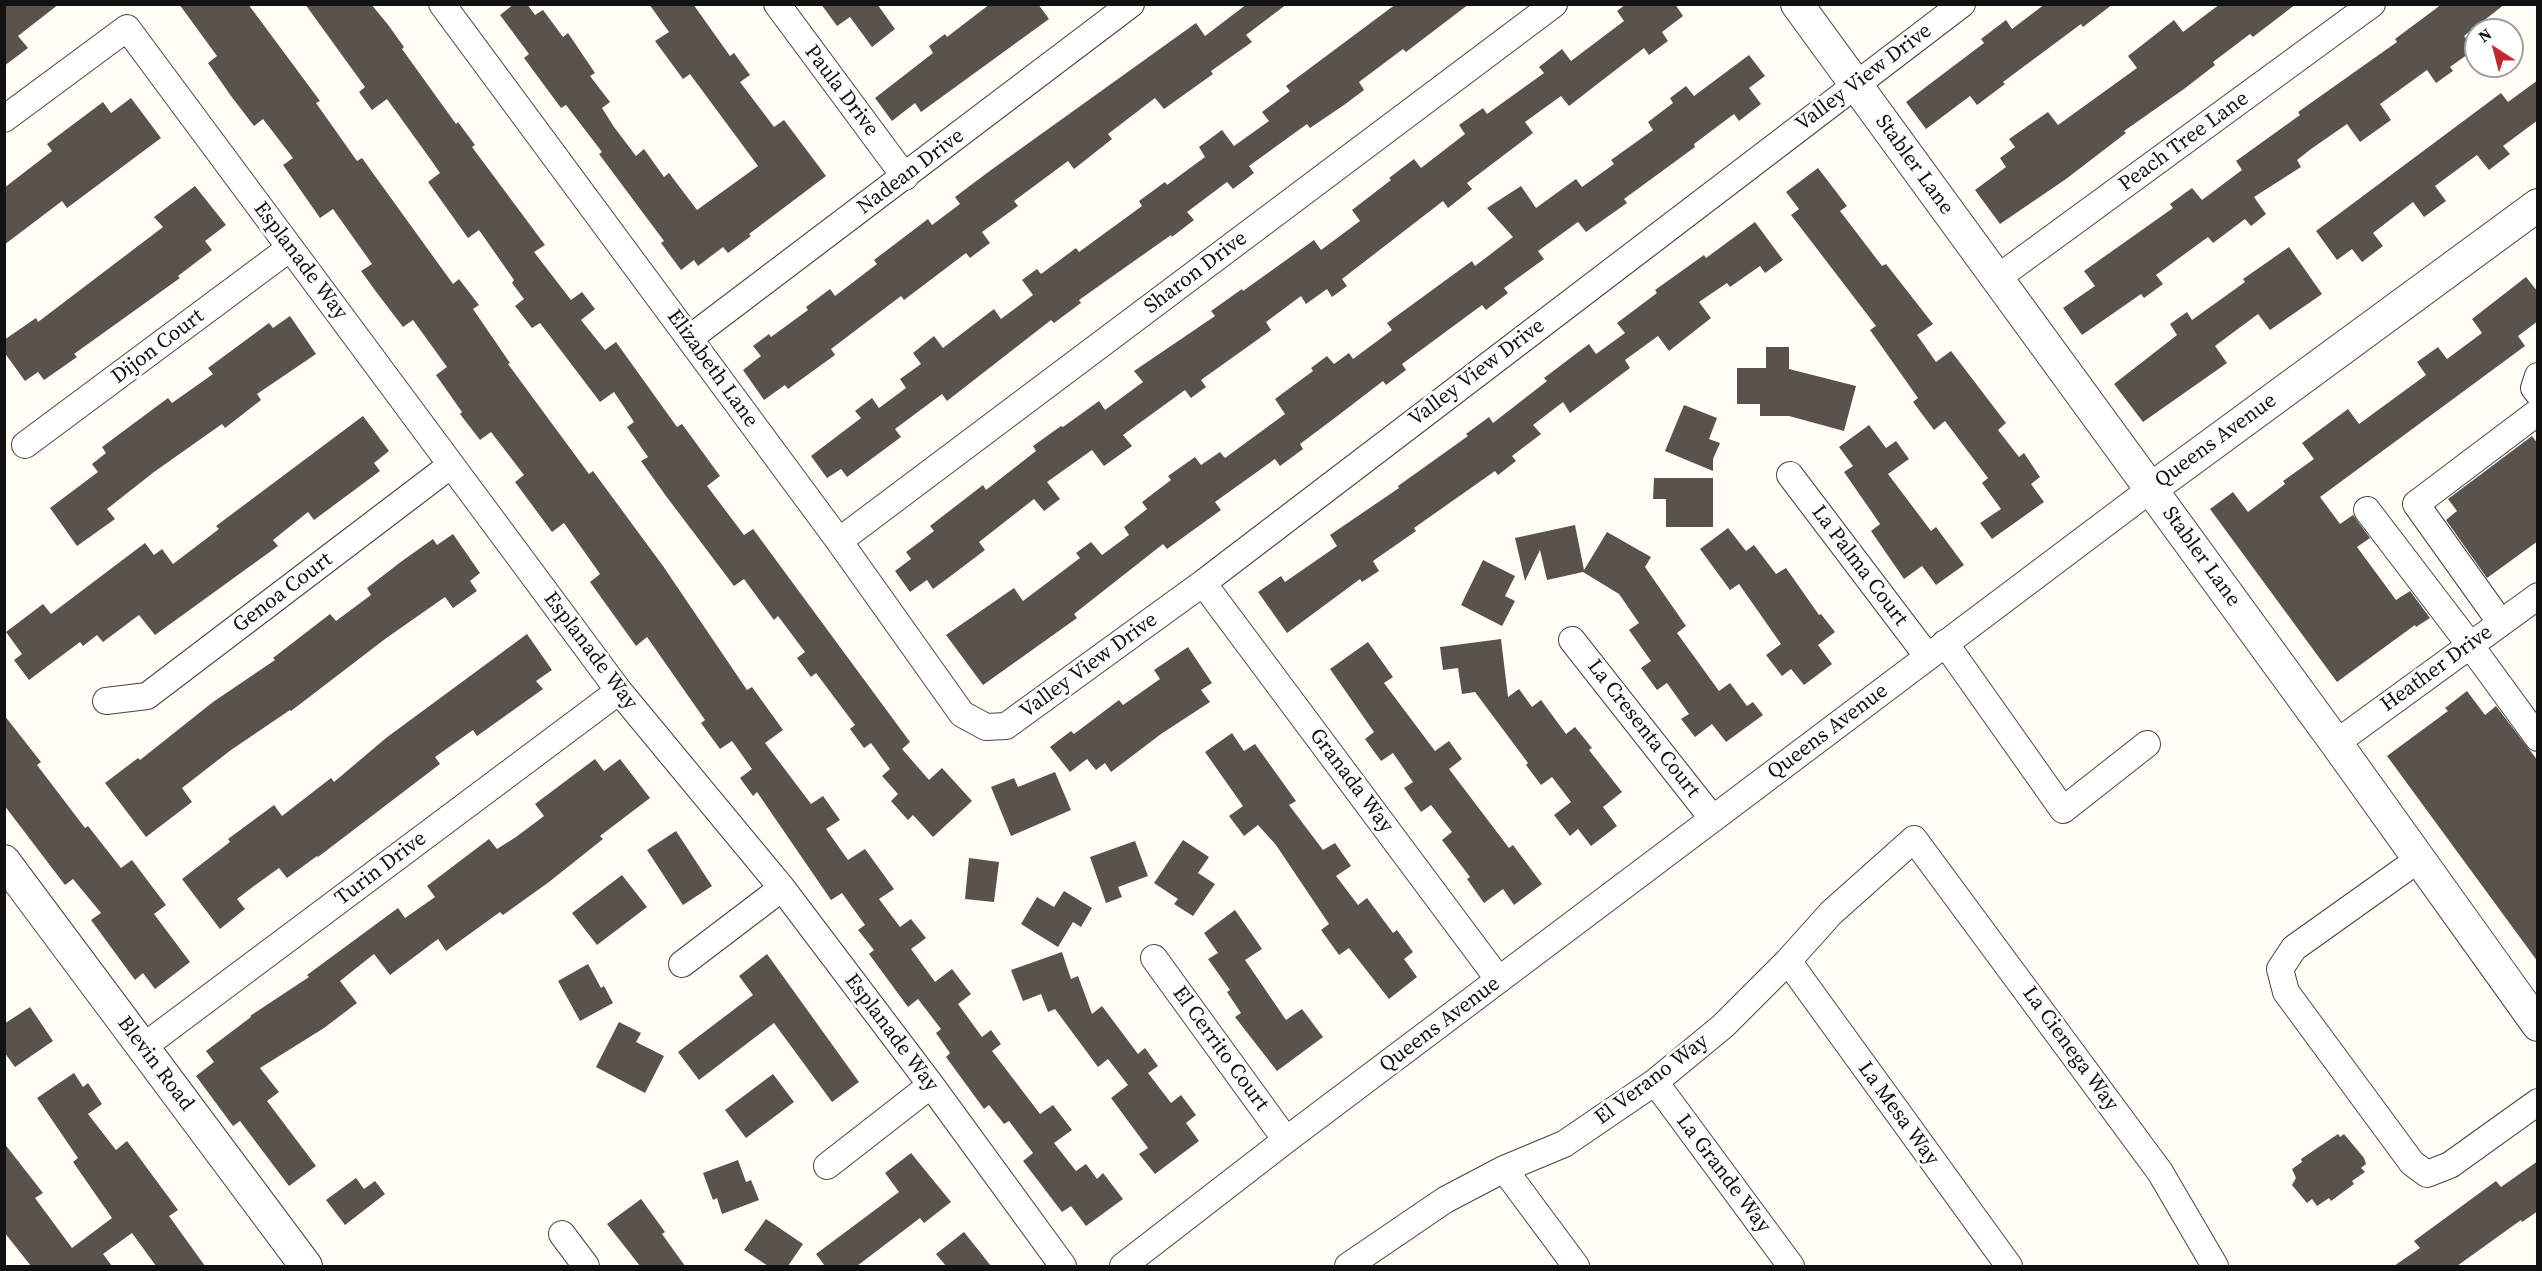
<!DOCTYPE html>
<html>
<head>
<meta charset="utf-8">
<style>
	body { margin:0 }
	#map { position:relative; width:2542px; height:1271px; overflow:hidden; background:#fffdf5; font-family:"Source Serif 4",serif }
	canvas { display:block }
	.frame { position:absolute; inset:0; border:6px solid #111; pointer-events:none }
	.north { position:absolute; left:2464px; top:18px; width:60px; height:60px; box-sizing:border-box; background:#fff; border:2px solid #a0a0a0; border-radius:50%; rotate:324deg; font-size:16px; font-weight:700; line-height:24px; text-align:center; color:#111 }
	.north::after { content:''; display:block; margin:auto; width:21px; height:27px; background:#c4262e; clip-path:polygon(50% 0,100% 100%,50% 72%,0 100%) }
</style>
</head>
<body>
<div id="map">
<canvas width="2542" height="1271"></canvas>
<div class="frame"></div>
<div class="north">N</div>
</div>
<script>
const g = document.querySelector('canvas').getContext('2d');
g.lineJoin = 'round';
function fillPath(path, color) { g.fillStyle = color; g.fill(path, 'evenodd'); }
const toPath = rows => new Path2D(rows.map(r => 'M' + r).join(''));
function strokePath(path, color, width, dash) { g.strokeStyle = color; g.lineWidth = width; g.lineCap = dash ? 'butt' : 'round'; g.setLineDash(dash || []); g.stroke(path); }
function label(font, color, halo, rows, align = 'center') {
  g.font = font + ' "Source Serif 4",serif'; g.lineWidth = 6; g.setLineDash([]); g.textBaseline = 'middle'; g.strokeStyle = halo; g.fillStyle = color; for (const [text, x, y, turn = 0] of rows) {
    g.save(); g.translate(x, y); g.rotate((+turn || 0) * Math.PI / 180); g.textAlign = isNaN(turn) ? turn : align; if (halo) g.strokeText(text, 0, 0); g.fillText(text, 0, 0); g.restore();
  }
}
const building = toPath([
	[4,4,59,4,18,36,28,48,4,66],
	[179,4,248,4,320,101,316,103,357,161,362,158,453,284,459,279,479,305,473,309,510,363,508,364,589,474,593,471,663,566,747,690,752,687,783,730,765,743,811,804,823,796,840,820,826,829,848,860,865,849,894,889,879,899,900,927,911,919,926,938,911,949,935,982,952,969,971,994,958,1004,982,1037,991,1030,1001,1044,992,1051,1040,1114,1053,1105,1072,1130,1054,1143,1076,1171,1086,1164,1097,1179,1103,1173,1123,1199,1086,1226,1071,1206,1062,1212,1023,1161,1033,1153,1009,1121,1004,1124,989,1105,984,1109,946,1057,950,1053,936,1033,941,1029,918,999,908,1007,869,954,874,950,858,930,865,925,842,893,831,900,757,792,753,796,740,778,752,769,732,741,720,749,701,723,705,720,647,637,636,646,590,582,600,574,564,523,552,532,515,482,524,475,491,432,480,440,460,414,462,412,436,375,447,367,413,320,403,327,377,293,361,271,372,264,333,209,320,218,283,165,293,158,263,119,254,126,231,96,208,63,217,56],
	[305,4,371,4,389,26,404,47,402,49,456,124,458,122,475,145,472,147,545,245,534,252,571,300,582,292,595,309,581,320,605,350,616,342,677,427,682,424,720,476,707,486,744,535,753,529,910,742,902,749,929,780,942,768,972,801,933,837,913,815,908,820,891,801,898,794,882,776,890,769,871,743,864,748,850,729,855,725,816,673,811,677,797,658,805,652,778,616,774,620,744,579,734,586,666,496,641,461,648,457,627,427,634,422,614,392,600,402,540,323,532,328,515,306,524,299,512,283,514,280,479,230,468,238,428,182,440,173,431,160,387,99,372,110,359,92,365,87],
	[514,4,527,4,535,15,543,10,563,37,568,33,595,73,590,76,610,102,602,108,614,127,636,156,644,149,664,177,669,173,697,210,758,166,690,74,683,79,655,41,669,32,649,4,693,4,730,56,734,53,750,75,740,82,774,127,784,120,826,176,749,234,751,236,728,253,723,247,698,266,694,260,681,270,661,243,664,241,599,154,602,152,566,105,561,108,524,58,529,54,500,15],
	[821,4,877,4,895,29,872,47,850,17,837,26],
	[990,4,1038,4,1049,19,921,112,915,103,892,121,875,98,933,53,929,46,945,34,947,37],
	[1247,4,1287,4,1246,35,1252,42,1211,71,1213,74,1164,109,1155,98,1108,134,1112,139,1074,169,1068,161,1014,201,1018,206,982,232,990,243,970,258,966,253,904,300,901,296,831,349,835,355,788,389,785,385,764,400,743,370,761,356,753,346,769,334,771,337,808,310,806,307,830,289,835,296,877,264,874,260,928,219,932,225,960,204,955,197,991,170,1196,23,1205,36],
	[1396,4,1469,4,1406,52,1403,49,1359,82,1364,90,1344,105,1310,128,1307,124,1249,166,1254,173,1233,189,1227,182,1187,212,1194,220,1172,237,1171,235,1079,300,1081,303,1054,323,1051,320,947,401,942,394,895,429,901,437,847,477,841,469,827,478,811,456,861,418,855,411,872,398,879,408,906,388,900,379,921,364,913,353,934,336,943,348,994,309,1001,319,1033,295,1022,280,1037,269,1041,274,1076,248,1079,252,1142,206,1139,201,1165,182,1167,185,1205,157,1199,147,1222,130,1234,146,1269,121,1262,112,1290,91,1286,86],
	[1626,4,1675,4,1683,16,1662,32,1668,41,1649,55,1644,48,1569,106,1561,96,1525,122,1533,133,1467,183,1472,189,1448,208,1443,201,1342,279,1347,286,1332,297,1327,289,1306,304,1301,296,1266,322,1271,330,1201,380,1206,387,1191,398,1185,390,1123,435,1132,446,1104,466,1092,450,1047,482,1060,499,1044,511,1034,499,979,542,985,550,948,578,933,589,927,580,910,592,895,571,911,559,906,552,934,531,930,526,983,485,986,490,1036,451,1033,446,1061,426,1063,427,1099,401,1105,410,1143,382,1134,371,1215,316,1211,311,1242,289,1243,291,1314,240,1321,250,1360,221,1352,210,1391,180,1389,178,1414,159,1421,168,1465,134,1459,125,1483,108,1487,114,1544,73,1539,67,1562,49,1571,61,1624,21,1617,11],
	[2045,4,2113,4,2083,27,2081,24,2003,82,2005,84,1977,105,1970,96,1926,129,1906,102,1984,43,1981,39,2006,20,2012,29],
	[2220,4,2296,4,2253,37,2250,34,2213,62,2215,65,2184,89,2124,131,2126,133,2066,179,2000,224,1975,190,2006,167,2000,158,2015,147,2009,139,2048,112,2058,125,2137,68,2128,56,2174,20,2183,32],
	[2442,4,2505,4,2464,36,2475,49,2450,67,2453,71,2436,83,2427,70,2380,104,2391,120,2360,142,2347,124,2311,149,2297,160,2301,167,2254,197,2266,214,2251,226,2245,219,2213,243,2208,237,2156,275,2163,284,2144,298,2141,294,2082,335,2063,308,2095,286,2084,271,2173,208,2170,204,2192,188,2202,200,2242,170,2236,161,2300,115,2298,112,2397,42,2395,39],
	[1749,55,1765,76,1749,88,1761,104,1739,121,1734,114,1694,144,1695,147,1624,199,1627,203,1586,232,1578,222,1538,251,1544,259,1504,288,1508,293,1486,310,1482,305,1402,364,1406,370,1386,385,1383,381,1336,417,1300,444,1303,449,1280,466,1275,459,1215,502,1221,510,1167,549,1163,544,1074,614,1077,618,983,685,946,635,1014,588,1023,601,1080,558,1076,553,1091,542,1102,555,1129,535,1124,527,1147,509,1142,502,1171,480,1168,476,1195,457,1201,465,1220,452,1225,458,1285,414,1275,399,1313,371,1311,368,1327,356,1334,364,1349,353,1353,359,1392,330,1387,323,1472,261,1475,266,1513,237,1487,208,1521,186,1536,208,1576,179,1582,187,1614,164,1611,160,1653,130,1648,122,1673,103,1670,98,1686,86,1694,96],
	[2538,80,2538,120,2503,146,2510,154,2489,170,2477,155,2435,186,2446,201,2424,217,2413,202,2373,233,2383,246,2362,262,2352,249,2337,260,2316,231,2501,93,2508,102],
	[131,98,161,138,67,208,62,201,4,245,4,188,52,151,47,144,103,102,111,113],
	[1818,168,1847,206,1840,211,1882,266,1886,264,1933,324,1917,335,1936,362,1951,351,2006,423,1998,430,2019,457,2024,453,2040,477,2031,484,2044,502,1992,539,1980,523,2001,509,1982,483,1988,478,1945,421,1934,430,1913,402,1918,398,1870,330,1876,326,1791,215,1799,209,1786,192],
	[195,186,226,225,205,241,212,250,178,276,180,278,74,354,77,357,44,380,38,372,25,381,4,352,4,340,36,318,38,322,163,227,154,217],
	[1755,222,1783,260,1765,273,1760,266,1730,287,1727,283,1699,302,1711,318,1669,351,1658,336,1625,360,1630,368,1570,413,1563,402,1533,425,1541,434,1512,456,1516,461,1498,475,1495,471,1414,528,1416,531,1373,561,1379,571,1362,582,1360,579,1287,633,1258,592,1281,576,1285,582,1337,546,1330,535,1399,488,1398,486,1468,436,1466,434,1489,417,1493,423,1547,381,1544,378,1589,344,1596,354,1625,333,1617,323,1657,293,1655,290,1704,255,1706,258],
	[2289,247,2322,294,2270,330,2258,314,2215,346,2227,363,2143,422,2114,384,2177,335,2170,324,2187,312,2192,320,2245,282,2243,279],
	[2526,277,2538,292,2538,321,2518,336,2525,346,2320,497,2340,524,2353,515,2370,538,2357,547,2396,600,2410,591,2430,618,2416,627,2415,625,2337,682,2210,509,2233,492,2248,512,2285,484,2283,481,2314,459,2302,443,2348,409,2359,424,2426,375,2417,362,2438,347,2447,359,2482,333,2472,319],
	[290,316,316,354,257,394,261,400,225,428,222,424,154,472,107,509,115,519,77,546,50,508,98,472,92,464,106,453,102,447,168,398,172,403,213,374,208,368,269,323,273,328],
	[1766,347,1789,347,1789,369,1856,386,1844,431,1789,416,1760,416,1760,404,1737,404,1737,368,1766,368],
	[1684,405,1717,418,1709,439,1720,443,1713,459,1713,471,1665,451],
	[363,416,389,451,374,463,380,471,314,520,308,512,273,540,278,546,155,635,139,615,103,642,97,635,83,646,80,642,29,680,14,660,22,654,6,632,43,604,51,614,145,543,154,555,162,549,173,564,219,529,216,526],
	[1869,425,1886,448,1896,441,1909,459,1888,474,1931,531,1936,527,1964,565,1936,585,1922,566,1904,579,1871,531,1880,524,1844,472,1853,466,1839,447],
	[2532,436,2538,444,2538,541,2487,578,2446,520,2457,511,2448,499],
	[1654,478,1713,478,1713,527,1666,527,1666,499,1653,499],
	[1575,525,1584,570,1607,532,1651,557,1645,567,1686,626,1677,633,1719,691,1730,683,1747,706,1753,702,1763,715,1726,742,1712,724,1695,737,1681,719,1689,714,1667,683,1657,690,1641,668,1651,661,1629,630,1639,623,1619,594,1583,572,1547,580,1540,550,1525,581,1515,538],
	[1728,528,1746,551,1754,545,1776,574,1786,568,1819,615,1821,614,1835,632,1818,645,1832,664,1804,685,1791,669,1782,676,1766,655,1781,644,1739,584,1730,590,1700,549],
	[453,534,480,573,470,581,477,591,453,608,445,597,385,639,291,711,290,710,231,750,182,788,192,802,146,837,105,783,138,758,140,760,213,702,275,660,273,658,330,614,336,621,371,595,367,588,402,561,433,539,437,545],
	[1483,560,1515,576,1505,596,1515,601,1502,626,1461,605],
	[527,634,552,670,536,681,543,689,477,736,473,730,435,757,440,764,318,857,317,856,287,878,279,868,254,886,237,899,245,909,220,929,182,879,230,842,228,839,274,805,282,816,331,778,334,782,386,738],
	[1501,639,1508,697,1519,689,1532,707,1541,700,1566,734,1575,727,1592,748,1589,750,1622,792,1603,807,1617,826,1591,846,1578,829,1570,836,1554,815,1571,802,1552,777,1541,785,1526,765,1528,763,1475,692,1462,694,1458,668,1443,670,1440,647],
	[1368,642,1393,677,1384,683,1435,751,1449,741,1462,759,1449,769,1509,848,1513,845,1542,884,1514,905,1503,889,1484,903,1467,879,1470,877,1442,840,1452,832,1431,805,1421,812,1404,788,1413,782,1393,753,1381,761,1365,739,1374,732,1330,669],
	[1188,647,1212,683,1201,690,1210,702,1161,734,1111,772,1105,763,1096,770,1087,759,1070,772,1050,747,1071,731,1074,734,1119,700,1123,705,1160,679,1154,670],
	[2467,691,2485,715,2496,706,2538,761,2538,962,2387,756,2448,711,2445,708],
	[4,715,41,762,37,765,85,828,88,826,121,868,132,860,166,905,154,914,190,962,155,989,143,973,135,980,91,920,101,913,73,879,65,885,4,805],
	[1232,733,1244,751,1255,744,1296,801,1289,805,1323,850,1335,843,1351,866,1336,876,1358,905,1367,898,1393,933,1397,930,1413,952,1404,959,1417,977,1389,999,1349,948,1339,955,1321,930,1329,924,1276,845,1258,825,1244,836,1229,816,1243,806,1205,752],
	[595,759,604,771,620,759,650,798,600,836,603,839,549,882,503,915,500,912,446,951,438,939,390,975,374,954,340,981,357,1003,324,1028,260,1068,279,1092,267,1101,316,1166,289,1186,240,1121,233,1126,196,1076,214,1062,206,1051,251,1017,250,1016,309,977,307,975,398,908,405,918,435,897,427,886,489,839,497,849,516,837,544,816,535,804],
	[1055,772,1071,810,1011,836,991,787,1014,778,1018,787],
	[676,831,712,886,683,905,647,850],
	[1183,840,1209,857,1198,873,1215,884,1193,916,1174,904,1178,899,1154,883],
	[1135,841,1148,876,1118,887,1122,897,1106,903,1090,857],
	[969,858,999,862,994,902,965,899],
	[622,875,647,907,597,945,572,913],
	[1064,891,1092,908,1081,927,1073,922,1058,947,1021,924,1037,897,1054,907],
	[1235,910,1262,949,1245,960,1286,1020,1302,1009,1323,1037,1277,1071,1235,1017,1241,1013,1227,992,1230,990,1208,959,1218,953,1204,933],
	[1062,952,1071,979,1078,976,1092,1014,1102,1006,1138,1054,1145,1048,1158,1066,1148,1073,1171,1103,1181,1095,1196,1115,1186,1123,1199,1141,1155,1174,1139,1154,1148,1148,1111,1098,1128,1085,1108,1059,1098,1067,1055,1009,1048,1012,1041,994,1023,1001,1011,970],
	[767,954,859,1082,832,1102,774,1023,699,1080,678,1052,753,995,739,976],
	[588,964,601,988,604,986,613,1003,580,1021,558,981],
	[30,1007,53,1041,15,1067,4,1052,4,1024],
	[619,1022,641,1033,636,1042,664,1056,645,1093,596,1067],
	[74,1073,83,1087,88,1083,102,1104,88,1114,116,1150,127,1141,178,1210,169,1216,205,1266,156,1266,132,1233,103,1254,112,1266,31,1266,4,1232,4,1143,43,1193,35,1198,72,1248,112,1218,73,1162,78,1158,37,1098],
	[773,1074,794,1102,746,1138,725,1110],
	[2338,1134,2340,1137,2344,1134,2364,1158,2366,1164,2361,1168,2365,1172,2352,1181,2354,1184,2331,1201,2329,1198,2317,1206,2312,1199,2307,1203,2292,1185,2296,1178,2292,1169,2302,1162,2301,1159],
	[911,1153,951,1202,924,1223,920,1218,857,1266,825,1266,816,1254,899,1192,885,1173],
	[738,1160,746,1182,751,1180,759,1200,722,1214,717,1198,713,1200,703,1173],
	[2538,1161,2538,1211,2522,1222,2521,1220,2457,1266,2394,1266,2420,1248,2414,1241,2496,1181,2501,1187],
	[356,1178,364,1189,375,1181,385,1194,345,1225,326,1200],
	[641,1199,665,1232,662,1234,685,1266,640,1266,607,1224],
	[766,1219,803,1244,788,1266,768,1266,744,1250],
	[964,1232,991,1266,946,1266,936,1254]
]);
const minor = toPath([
	[442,4,839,541,962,714,986,727,1006,726,1203,583,1962,4],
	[777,4,905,177],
	[4,119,127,28,619,691,782,888,931,1085,1063,1266],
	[1996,279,2372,4],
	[690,338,1131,4],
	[2538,376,2534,388,2538,393],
	[25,445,290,248],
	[1790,475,1928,657],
	[2367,510,2470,645,2538,738],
	[839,541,1554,4],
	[1203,583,1499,980],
	[2501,623,2416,504,2538,412],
	[1572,640,1713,819],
	[1945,643,2063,810,2147,744],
	[106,701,147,696,451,465],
	[2336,743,2538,596],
	[2419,859,2294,948,2280,969,2286,992,2412,1163,2427,1174,2450,1165,2538,1102],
	[1154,958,1286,1140],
	[1788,961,2009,1266],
	[682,964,782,888],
	[143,1047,619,691],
	[1655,1082,1791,1266],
	[827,1166,931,1085],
	[1504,1169,1576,1266],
	[562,1234,586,1266],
	[1123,1266,1286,1140,2151,489],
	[1348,1266,1445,1200,1504,1169,1564,1144,1655,1082,1723,1026,1788,961,1831,913,1914,839,2160,1172,2215,1266]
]);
const tertiary = toPath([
	[1797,4,2336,743,2538,1025],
	[2151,489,2538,205],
	[4,861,306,1266]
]);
const streetNames = [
	["Valley View Drive",1864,78,-37],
	["Paula Drive",841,91,53],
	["Peach Tree Lane",2184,142,-36],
	["Stabler Lane",1914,165,54],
	["Nadean Drive",911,172,-37],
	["Esplanade Way",300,261,53],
	["Sharon Drive",1196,273,-37],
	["Dijon Court",158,347,-37],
	["Elizabeth Lane",712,369,54],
	["Valley View Drive",1477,373,-37],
	["Queens Avenue",2216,441,-36],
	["Stabler Lane",2201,557,54],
	["La Palma Court",1859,566,53],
	["Genoa Court",283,593,-37],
	["Esplanade Way",590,651,53],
	["Valley View Drive",1089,666,-36],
	["Heather Drive",2437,669,-36],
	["La Cresenta Court",1643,729,52],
	["Queens Avenue",1828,732,-37],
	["Granada Way",1351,781,53],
	["Turin Drive",381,869,-37],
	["Queens Avenue",1440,1025,-37],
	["Esplanade Way",891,1033,53],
	["El Cerrito Court",1220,1049,54],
	["La Cienega Way",2070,1049,54],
	["Blevin Road",155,1064,53],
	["El Verano Way",1652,1080,-37],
	["La Mesa Way",1898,1114,54],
	["La Grande Way",1723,1174,53]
];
fillPath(building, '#5a524d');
strokePath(minor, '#444', 28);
strokePath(tertiary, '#444', 34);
strokePath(minor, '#fff', 26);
strokePath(tertiary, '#fff', 32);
label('21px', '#111', '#fff', streetNames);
</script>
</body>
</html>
